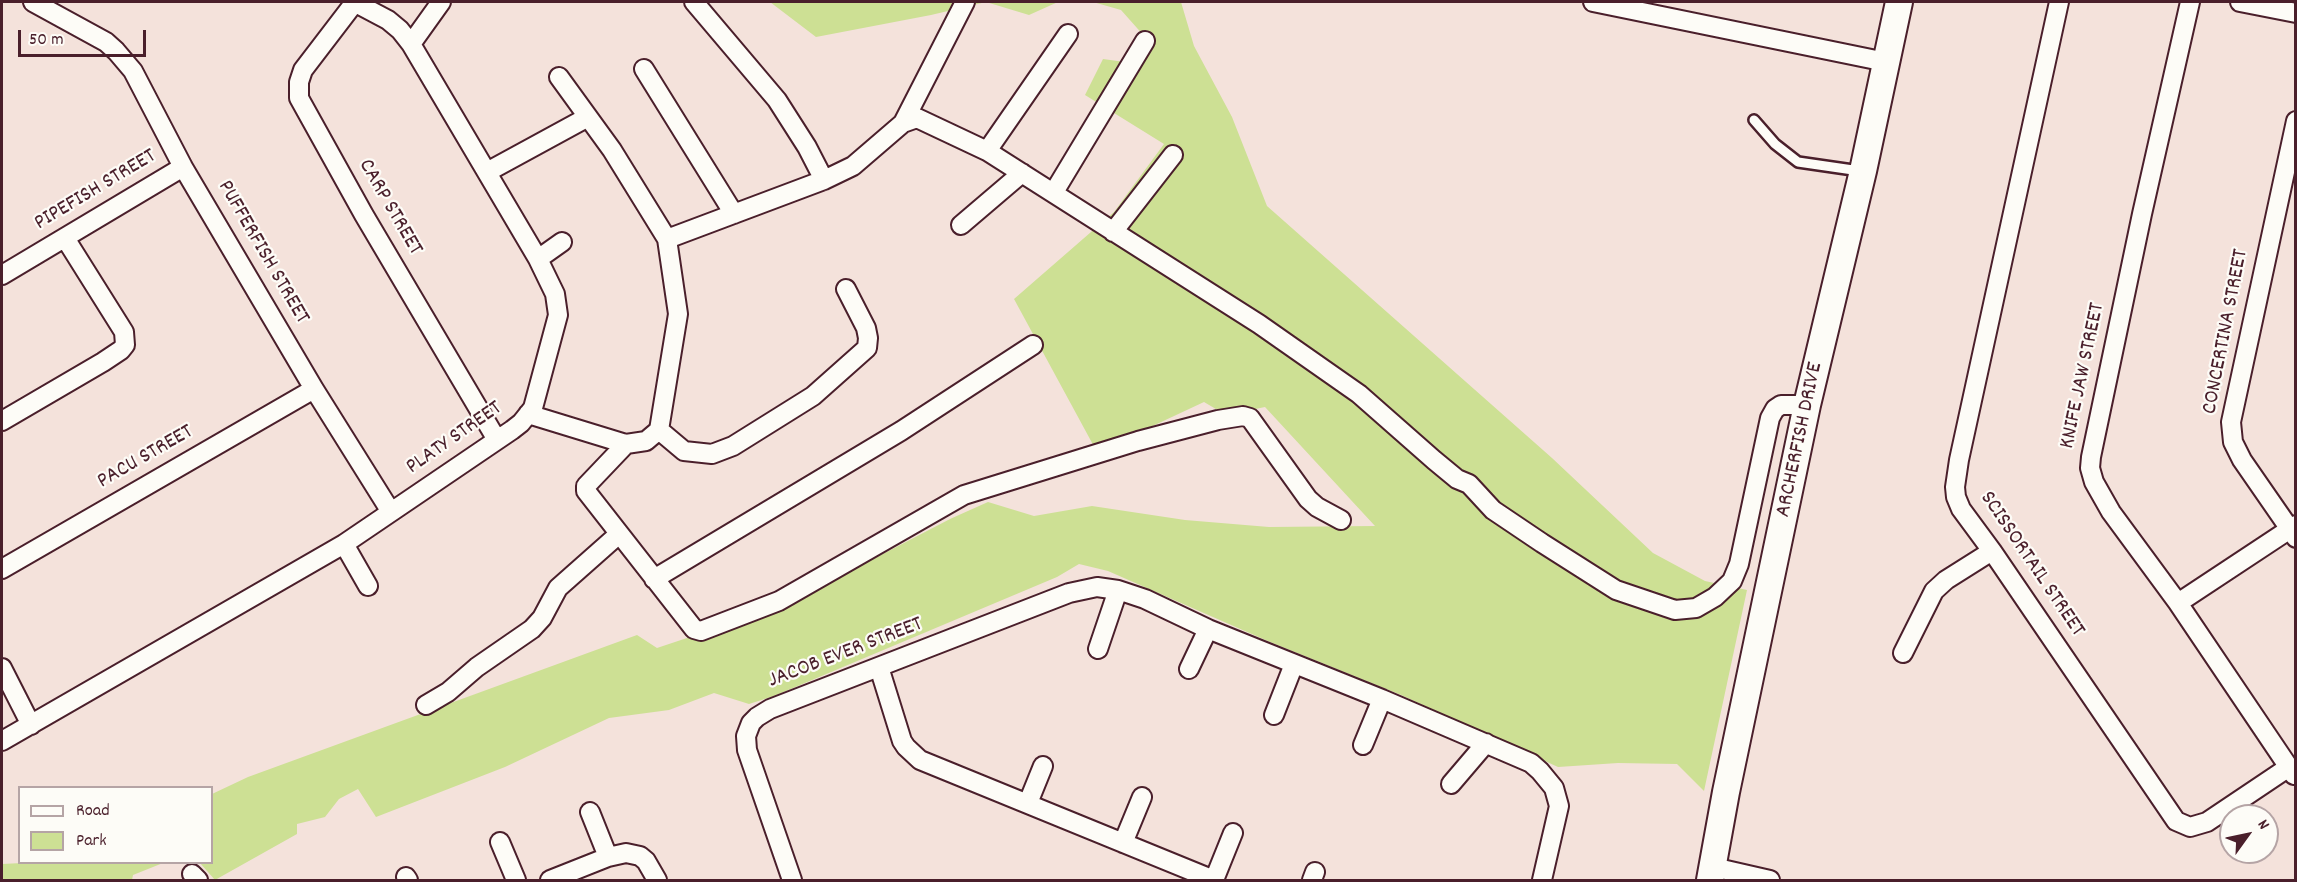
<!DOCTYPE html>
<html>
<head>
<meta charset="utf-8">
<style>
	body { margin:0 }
	#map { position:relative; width:2297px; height:882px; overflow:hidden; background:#f4e2db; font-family:Dekko,sans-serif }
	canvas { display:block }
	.frame { position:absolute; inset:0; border:3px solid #4a1f2b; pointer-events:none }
	.legend { position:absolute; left:18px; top:786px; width:195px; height:78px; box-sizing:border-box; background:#fdfcf7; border:2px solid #b5a4a5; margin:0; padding:8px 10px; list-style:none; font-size:18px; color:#4a1f2b }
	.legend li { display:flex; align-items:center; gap:12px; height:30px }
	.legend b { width:30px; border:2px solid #b5a4a5 }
	.north { position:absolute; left:2219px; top:804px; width:60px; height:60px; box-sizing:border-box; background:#fdfcf7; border:2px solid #b5a4a5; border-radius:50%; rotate:57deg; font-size:16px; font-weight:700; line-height:24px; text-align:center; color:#4a1f2b }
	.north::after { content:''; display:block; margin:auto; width:21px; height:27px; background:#4a1f2b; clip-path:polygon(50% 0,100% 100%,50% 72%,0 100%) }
	.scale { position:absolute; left:18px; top:30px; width:128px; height:27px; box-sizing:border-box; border:3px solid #4a1f2b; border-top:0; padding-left:8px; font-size:18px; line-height:21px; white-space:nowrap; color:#4a1f2b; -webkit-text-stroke:4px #fdfcf7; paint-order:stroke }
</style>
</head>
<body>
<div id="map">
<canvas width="2297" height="882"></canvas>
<div class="frame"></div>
<ul class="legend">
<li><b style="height:8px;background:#fdfcf7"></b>Road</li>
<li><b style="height:16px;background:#cde094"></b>Park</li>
</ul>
<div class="north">N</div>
<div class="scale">50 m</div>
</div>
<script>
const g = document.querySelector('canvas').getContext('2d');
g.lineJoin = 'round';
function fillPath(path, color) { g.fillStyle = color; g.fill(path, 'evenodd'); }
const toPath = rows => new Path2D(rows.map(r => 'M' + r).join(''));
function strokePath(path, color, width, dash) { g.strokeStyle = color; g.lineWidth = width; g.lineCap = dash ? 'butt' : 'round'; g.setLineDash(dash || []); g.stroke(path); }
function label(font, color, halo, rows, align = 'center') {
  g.font = font + ' Dekko,sans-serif'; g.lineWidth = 4.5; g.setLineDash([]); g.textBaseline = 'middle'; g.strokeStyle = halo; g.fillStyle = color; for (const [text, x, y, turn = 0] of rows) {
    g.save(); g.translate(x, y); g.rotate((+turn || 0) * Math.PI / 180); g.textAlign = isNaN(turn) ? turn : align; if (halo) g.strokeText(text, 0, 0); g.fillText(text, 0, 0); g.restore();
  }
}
const green = toPath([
	[770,2,1058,2,1029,15,986,2,931,15,816,37],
	[1093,2,1181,2,1194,46,1232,117,1267,206,1552,458,1653,553,1705,581,1747,590,1704,791,1677,764,1618,763,1558,767,1401,695,1270,642,1108,571,1079,564,1057,577,774,696,749,704,714,693,669,710,609,718,505,767,376,817,358,789,339,799,325,817,297,824,297,834,215,880,200,863,212,862,212,794,248,777,637,635,657,648,783,606,950,519,988,502,1034,516,1092,506,1185,520,1269,527,1375,526,1265,407,1226,415,1204,402,1097,452,1014,299,1114,212,1164,144,1085,95,1103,59,1132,63,1145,37,1121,10],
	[22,863,22,862,163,863,133,875,132,880,2,880,2,864]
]);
const lane = toPath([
	[1754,120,1775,144,1798,162,1860,171]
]);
const street = toPath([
	[33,2,106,42,116,51,133,71,183,167,314,389,391,512],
	[355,2,303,70,299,82,299,98,364,215,497,440],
	[694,2,777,100,807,147,824,180],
	[1593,2,1886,62],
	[2059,2,1959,460,1955,487,1956,497,1961,509,1992,551,2176,821,2190,827,2207,822,2289,767],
	[2190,2,2142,214,2091,457,2090,468,2094,482,2111,512,2178,603,2294,775],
	[2240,2,2296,13],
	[411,44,441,2],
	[644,69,734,214],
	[2296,121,2231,422,2233,442,2242,460,2296,538],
	[903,123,965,2],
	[987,151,1068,34],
	[487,172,588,117],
	[1054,192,1145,41],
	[961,225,1022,173],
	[1113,232,1173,155],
	[667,239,824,180,853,166,903,123,917,118,987,151,1259,324,1359,394,1434,460,1457,479,1469,484,1493,510,1542,543,1616,590,1675,610,1696,608,1715,597,1732,581,1739,564,1770,418,1775,409,1781,405,1807,405],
	[538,259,562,242],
	[2,275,183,167],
	[528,414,626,444,646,441,659,430,678,314,667,239,612,150,559,77],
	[2,421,103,362,121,350,125,345,124,332,65,238],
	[659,430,684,451,712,454,733,446,813,396,867,348,868,338,866,328,846,289],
	[626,444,586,486,586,491,694,629,701,631,779,601,964,495,1138,441,1218,420,1243,416,1250,418,1308,499,1317,507,1341,520],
	[344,544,368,586],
	[2,569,314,389],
	[654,579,901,431,1033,345],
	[2178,603,2296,525],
	[1098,649,1118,590],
	[1903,653,1934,591,1946,580,1992,551],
	[879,667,902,741,906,747,920,760,1214,880],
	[2,668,31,725],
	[1189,669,1208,629],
	[426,705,448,692,477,667,532,629,542,618,558,588,619,534],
	[1274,715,1294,664],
	[2,741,344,544,512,430,521,423,533,408,558,315,555,294,538,259,411,44,400,30,388,20,354,2],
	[1363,745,1382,699],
	[1451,784,1486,743],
	[1028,803,1043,766],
	[590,812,608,857],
	[500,842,516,880],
	[1123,843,1142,797],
	[1713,867,1770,880],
	[192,874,198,880],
	[406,877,408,880],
	[550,880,608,857,626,853,640,856,646,861,657,880],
	[792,880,747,750,746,736,751,723,757,717,770,709,1069,593,1097,587,1118,590,1145,599,1208,629,1382,699,1531,763,1540,771,1554,788,1559,806,1542,880],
	[1214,880,1233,833],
	[1312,880,1315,872]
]);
const secondary = toPath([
	[1710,880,1726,792,1807,405,1863,171,1899,2]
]);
const streetNames = [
	["PIPEFISH STREET",96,191,-31],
	["CARP STREET",389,208,60],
	["PUFFERFISH STREET",262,253,60],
	["CONCERTINA STREET",2227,332,-79],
	["KNIFE JAW STREET",2084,376,-78],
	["PLATY STREET",455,439,-35],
	["ARCHERFISH DRIVE",1801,440,-78],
	["PACU STREET",146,458,-30],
	["SCISSORTAIL STREET",2031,565,56],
	["JACOB EVER STREET",846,654,-21]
];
fillPath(green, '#cde094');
strokePath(lane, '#4a1f2b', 14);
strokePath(street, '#4a1f2b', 22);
strokePath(secondary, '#4a1f2b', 30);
strokePath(lane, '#fdfcf7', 9);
strokePath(street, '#fdfcf7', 18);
strokePath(secondary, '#fdfcf7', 26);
label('22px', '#4a1f2b', '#fdfcf7', streetNames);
</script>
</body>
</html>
